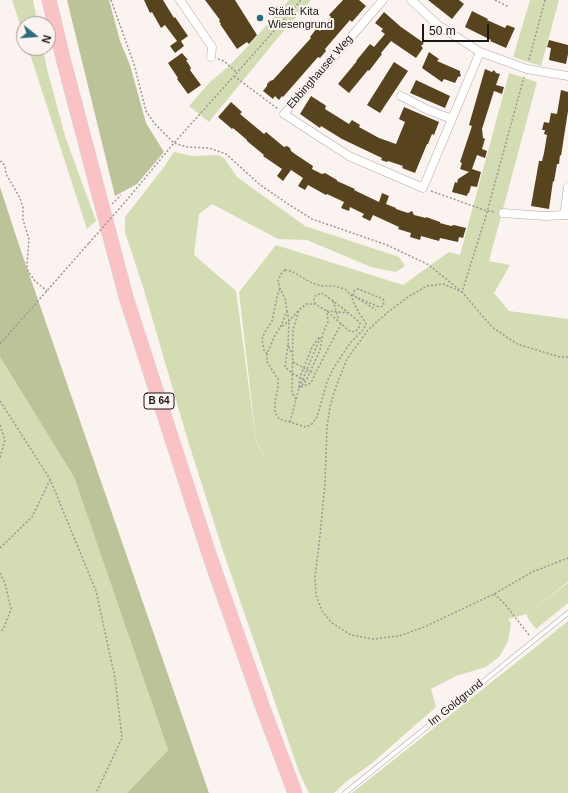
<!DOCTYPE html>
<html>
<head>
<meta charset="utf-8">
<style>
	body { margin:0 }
	#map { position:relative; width:568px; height:793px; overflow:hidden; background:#fbf3ef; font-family:Helvetica,sans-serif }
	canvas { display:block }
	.north { position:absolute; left:16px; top:16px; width:40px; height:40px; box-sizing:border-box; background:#fbf3ef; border:1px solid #a19b98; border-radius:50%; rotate:107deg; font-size:11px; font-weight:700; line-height:16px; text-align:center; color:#1a1816 }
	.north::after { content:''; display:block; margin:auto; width:14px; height:18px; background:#286c7d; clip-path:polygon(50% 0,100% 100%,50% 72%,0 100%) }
	.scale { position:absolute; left:422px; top:24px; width:67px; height:18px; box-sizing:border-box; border:2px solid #1a1816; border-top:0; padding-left:5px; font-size:12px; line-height:14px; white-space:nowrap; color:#1a1816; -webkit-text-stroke:3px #fbf3ef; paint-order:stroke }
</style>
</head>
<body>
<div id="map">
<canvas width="568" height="793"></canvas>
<div class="north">N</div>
<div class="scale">50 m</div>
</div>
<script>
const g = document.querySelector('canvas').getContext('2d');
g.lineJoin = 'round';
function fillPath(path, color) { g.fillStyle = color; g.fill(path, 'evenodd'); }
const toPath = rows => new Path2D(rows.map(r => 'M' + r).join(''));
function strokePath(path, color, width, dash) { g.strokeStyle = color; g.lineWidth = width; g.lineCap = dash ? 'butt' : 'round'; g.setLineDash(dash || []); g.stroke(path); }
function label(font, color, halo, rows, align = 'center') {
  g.font = font + ' Helvetica,sans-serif'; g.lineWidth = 4; g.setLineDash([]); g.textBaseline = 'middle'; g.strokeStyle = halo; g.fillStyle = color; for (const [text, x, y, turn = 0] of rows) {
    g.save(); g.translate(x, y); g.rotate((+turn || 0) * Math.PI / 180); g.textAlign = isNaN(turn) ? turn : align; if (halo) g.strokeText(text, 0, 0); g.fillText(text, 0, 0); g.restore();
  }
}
const green = toPath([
	[12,0,33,0,38,24,24,24,24,37],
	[289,0,311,0,276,40,209,122,189,106,210,82,228,67,250,44],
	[530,0,559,0,541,66,513,57],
	[28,48,43,48,47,69,65,136,96,221,87,229],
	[509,73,537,82,489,261,510,265,494,293,509,311,568,319,568,582,527,614,508,619,511,623,508,641,500,656,486,667,456,676,431,689,436,707,371,764,347,781,334,793,309,793,299,772,223,551,188,441,144,290,125,232,125,217,164,167,174,152,192,156,218,155,224,158,237,177,305,226,399,257,405,266,396,272,371,267,307,240,278,239,212,204,199,214,194,255,236,291,256,441,273,471,256,440,239,292,276,245,403,285,449,252,460,255],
	[0,357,74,477,168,750,127,793,0,793],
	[568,583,568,603,536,629,527,617,527,614],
	[568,621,568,793,352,793,537,646]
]);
const forest = toPath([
	[67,0,109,0,120,41,130,65,146,123,164,152,137,184,115,196],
	[0,187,19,245,209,793,127,793,168,750,74,477,0,357]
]);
const building = toPath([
	[144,0,163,0,174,18,175,17,188,36,181,41,184,46,175,53,170,46,177,41,165,25,161,28,152,12,150,13],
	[205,0,235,0,257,35,249,44,247,42,237,49,220,24,221,24,219,21,220,20],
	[343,0,359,0,366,6,352,22,350,20,325,49,326,51,320,58,318,57,283,97,282,96,279,100,275,96,273,99,263,91,267,86,267,84,270,81,273,80,311,38,310,37,317,28,320,31,331,17,329,15],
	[428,0,459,0,464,4,452,19],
	[472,11,488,19,487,20,505,28,507,25,515,28,506,48,490,41,491,40,465,27],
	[384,12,401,27,424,43,421,46,423,48,416,58,391,41,381,53,382,54,369,71,368,70,349,93,338,84,357,61,356,61,370,44,374,47,385,34,381,31,383,29,375,23],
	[549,40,568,45,568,54,566,64,549,60,551,48,547,47],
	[429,52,439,59,437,61,460,71,460,73,461,76,458,77,455,83,444,79,442,82,422,68],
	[182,53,188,60,186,60,191,68,190,70,201,85,188,94,177,79,178,78,168,63],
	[394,62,408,71,380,113,367,105],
	[485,69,492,72,494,70,496,73,500,74,496,85,504,87,502,94,494,91,482,129,483,138,485,139,482,149,487,151,485,158,477,155,472,169,481,172,477,187,471,186,469,193,468,193,467,196,452,192,455,182,457,183,458,179,469,172,460,169,462,163,460,162,472,126,469,125],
	[416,80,450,96,445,108,410,93],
	[561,90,568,92,568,111,561,156,560,155,559,164,557,164,554,182,553,181,549,209,531,206,539,161,542,161,544,153,547,135,544,134,545,130,542,130,544,122,549,123,551,113,557,114],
	[311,96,325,105,326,106,325,109,349,124,352,120,360,125,359,127,379,138,396,144,405,122,399,119,404,107,439,122,434,135,432,134,428,144,427,144,415,173,402,168,403,166,388,161,387,162,381,160,382,158,342,139,321,126,320,128,300,114],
	[231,102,242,112,240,114,264,134,266,132,284,147,287,146,290,148,291,151,295,154,313,166,312,169,322,174,325,173,337,180,337,181,355,189,354,190,379,202,382,193,389,196,386,204,396,208,396,209,408,213,412,211,414,215,426,218,426,217,440,222,440,223,451,226,454,225,466,228,463,238,459,237,458,242,440,238,439,241,421,236,420,240,410,237,411,233,398,229,399,227,373,215,370,221,362,217,364,214,350,207,349,211,341,208,344,202,327,194,326,195,308,185,305,190,298,186,303,178,291,170,283,181,277,176,282,169,263,156,264,155,247,141,247,140,233,128,232,129,218,117]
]);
const path = toPath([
	[111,0,134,64,146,111,155,124,174,143,187,147,209,148,226,154,259,184,288,204,312,219,387,245,429,265,462,292,485,219,524,77],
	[495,0,509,7],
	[218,59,224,61,237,73],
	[529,60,545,0],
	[234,76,278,109],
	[0,161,2,162,5,166,6,174,20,198,23,208,23,220,29,239,27,265,28,271,35,281,47,291],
	[431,191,487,211,495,212],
	[126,201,174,143,234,76,301,0],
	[112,204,121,195],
	[285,270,291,271,312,283,322,286,334,286,345,289,351,295,354,303,359,313,366,323,364,329,351,342,346,349,333,369,327,382,317,417,312,424,306,427,279,419,275,412,275,401,278,388,278,379,267,362,267,354,275,335,281,326,287,311,285,299,280,288,278,281,281,274,285,270],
	[351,295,354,296,379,307,383,306,384,302,383,299,381,298,358,289,355,290,353,293,354,296,376,310],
	[333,301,339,320],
	[287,311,289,321,288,345,292,354],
	[282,326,289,321,298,311],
	[0,344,89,243],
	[288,345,285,367,292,373,306,381],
	[267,354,264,350,262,339,265,332,272,321,277,297,280,288],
	[568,357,560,357,517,344,492,327,462,292,443,284,427,286,408,297,388,312,368,330,347,359,334,392,330,407,327,427,325,484,319,545,315,577,316,595,322,611,332,623,351,635,373,639,399,636,424,627,494,594,532,572,568,558],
	[293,362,315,374,341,324],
	[299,387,300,377,312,347,320,336],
	[301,387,311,383,315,374],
	[299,388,306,381,320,350,323,333,328,322,327,311,349,313],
	[296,399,292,393,293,330,299,310,306,304,315,304,327,311,347,329,351,332,356,331,359,327,360,323,350,314,325,295,321,293,315,296,314,299,315,304],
	[0,401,50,479,96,591,115,678,122,738,96,793],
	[290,422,299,388,321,336],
	[0,425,5,440,0,458],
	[0,548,32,517,50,480],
	[0,573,5,583,11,609,3,630,0,631],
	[494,594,504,603,529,635]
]);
const service = toPath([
	[345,793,568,613]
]);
const minor = toPath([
	[180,0,212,47,211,57],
	[383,0,284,114,349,156,423,188,480,52],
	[411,0,438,25,480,52,527,69,568,76],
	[401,96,428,110,452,119],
	[568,187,564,215,568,215],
	[503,213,546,216,564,215]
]);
const trunk = toPath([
	[49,0,64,62,126,297,209,554,264,711,295,793]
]);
const pathBridge = toPath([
	[89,243,126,201]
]);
const markers = [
	[260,18,4,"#286c7d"]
];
const shields = [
	[159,401,30]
];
const shieldNames = [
	["B 64",159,401]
];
const poiNames = [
	["Städt. Kita",268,12],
	["Wiesengrund",268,25]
];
const streetNames = [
	["Ebbinghauser Weg",320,72,-49],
	["Im Goldgrund",456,703,-39]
];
fillPath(green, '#d4dcb4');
fillPath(forest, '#bcc398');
fillPath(building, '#57441f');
strokePath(service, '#b2aaa7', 5);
strokePath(minor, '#b2aaa7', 9);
strokePath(trunk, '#d1d1d0', 15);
strokePath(path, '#9d9794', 1.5, [2, 2]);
strokePath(service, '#fff', 4);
strokePath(minor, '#fff', 8);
strokePath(trunk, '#fbc2c6', 14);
strokePath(pathBridge, '#9d9794', 1.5, [2, 2]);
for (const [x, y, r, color] of markers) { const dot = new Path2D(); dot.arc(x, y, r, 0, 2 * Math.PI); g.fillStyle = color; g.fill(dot); strokePath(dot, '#fbf3ef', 1.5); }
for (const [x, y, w] of shields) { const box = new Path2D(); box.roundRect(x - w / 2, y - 8, w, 16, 3); g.fillStyle = '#fbf3ef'; g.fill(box); strokePath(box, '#1a1816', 1); }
label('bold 10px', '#1a1816', null, shieldNames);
label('11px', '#1a1816', '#fbf3ef', poiNames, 'left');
label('11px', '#1a1816', '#fbf3ef', streetNames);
</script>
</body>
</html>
